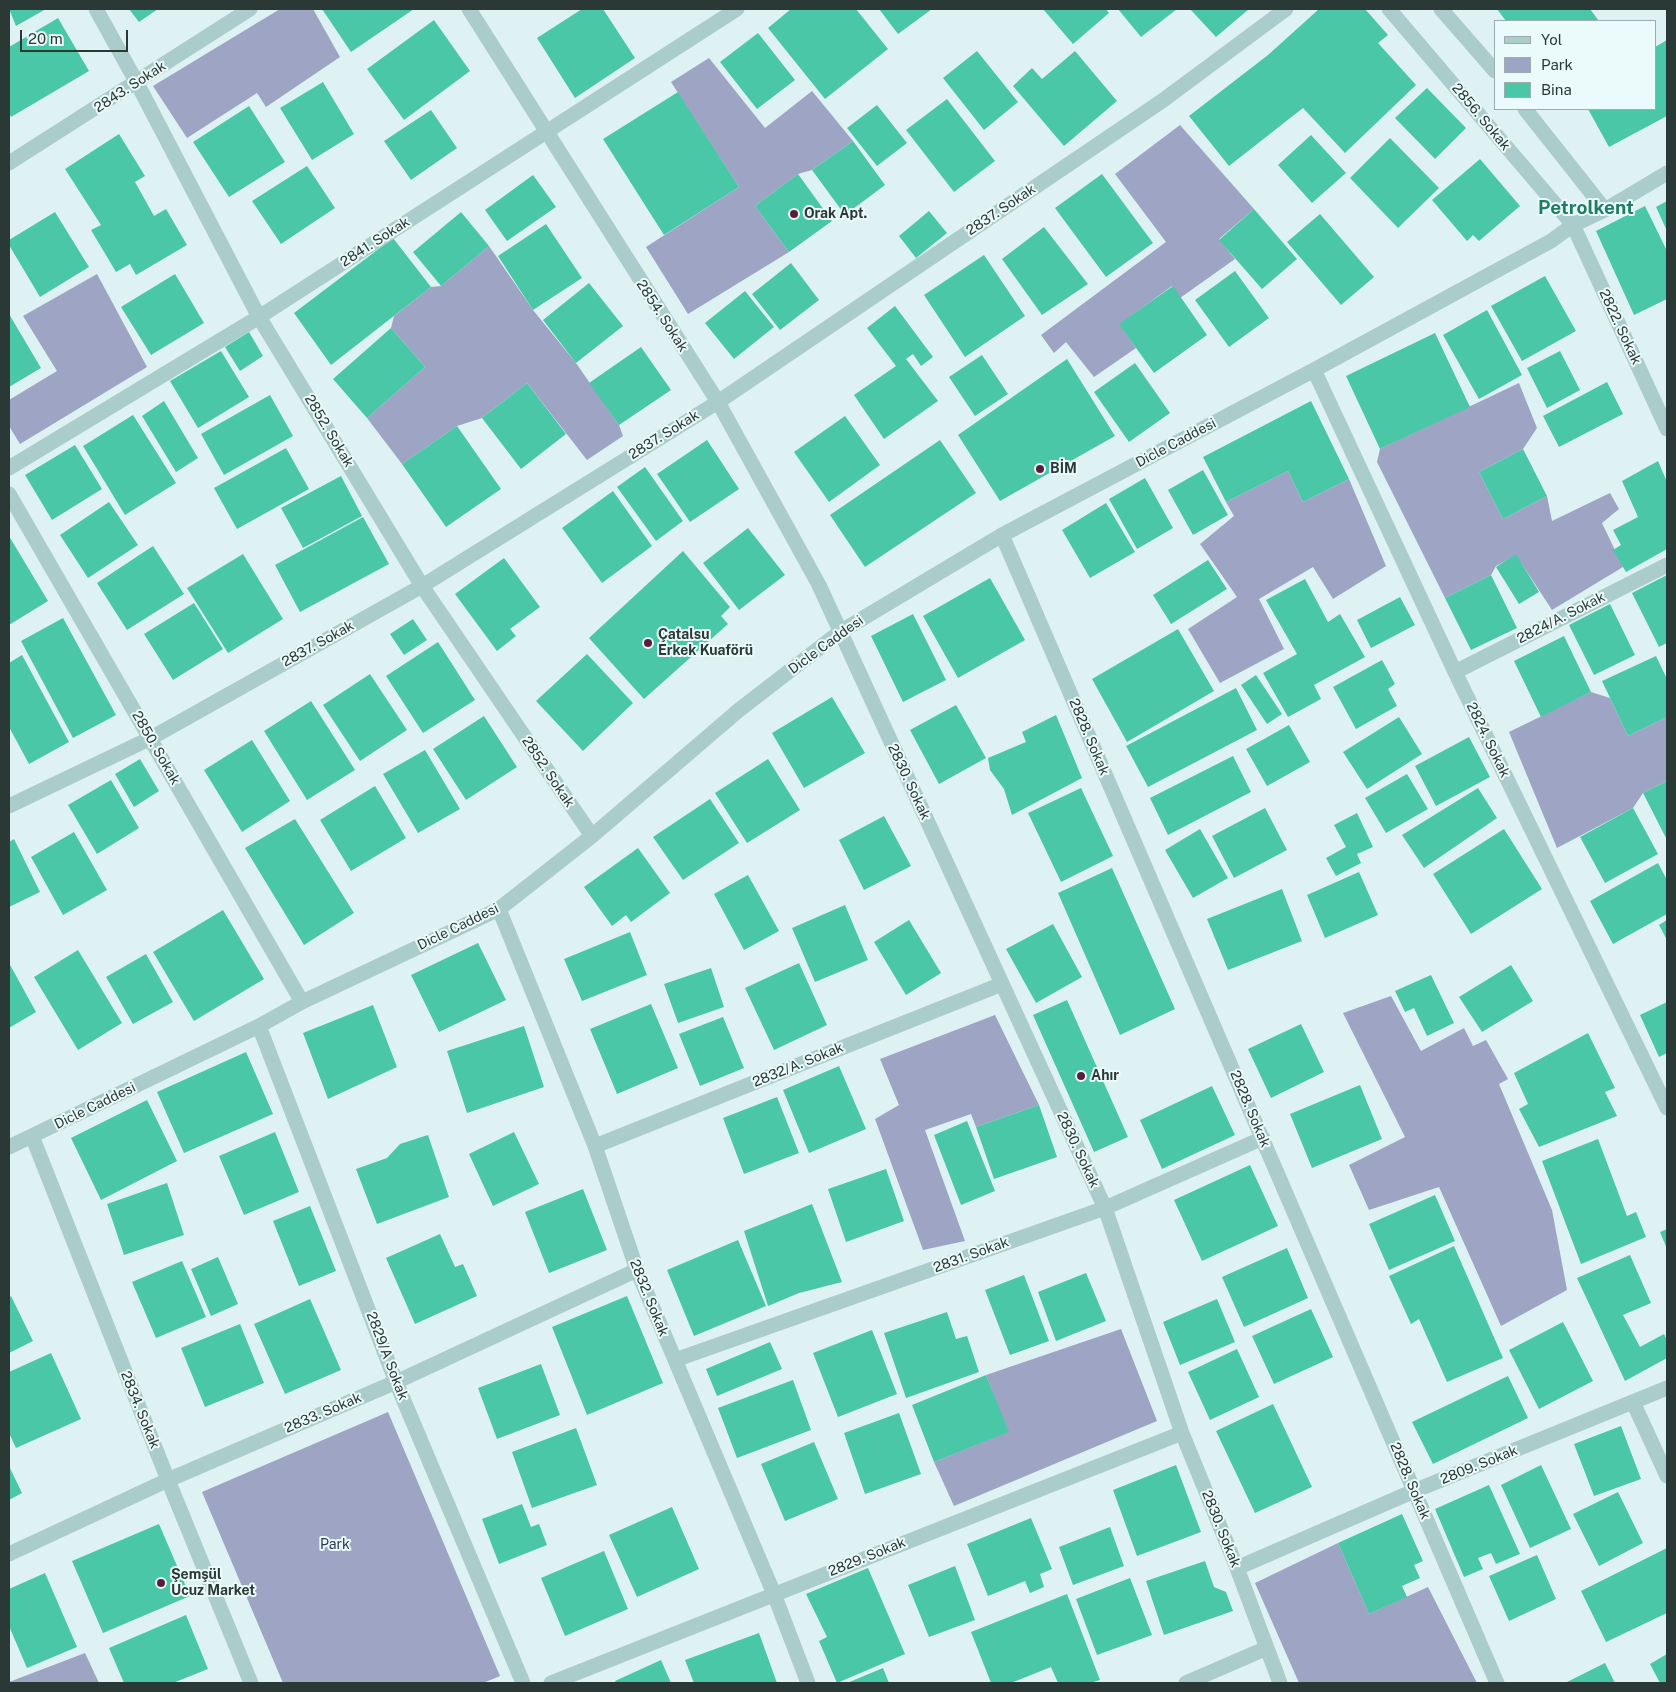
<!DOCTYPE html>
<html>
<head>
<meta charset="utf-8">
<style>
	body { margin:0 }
	#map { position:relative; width:1676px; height:1692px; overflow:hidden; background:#dff2f3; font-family:"Public Sans",sans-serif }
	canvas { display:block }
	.frame { position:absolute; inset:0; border:10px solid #2a3936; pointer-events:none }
	.legend { position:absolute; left:1494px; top:20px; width:162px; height:90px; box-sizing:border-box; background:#ebfafa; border:1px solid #9eadac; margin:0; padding:6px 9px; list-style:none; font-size:15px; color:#2a3936 }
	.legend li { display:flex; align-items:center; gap:10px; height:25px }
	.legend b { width:25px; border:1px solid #9eadac }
	.scale { position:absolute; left:20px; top:30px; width:108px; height:22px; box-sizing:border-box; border:2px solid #2a3936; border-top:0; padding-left:6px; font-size:15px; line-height:18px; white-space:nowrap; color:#2a3936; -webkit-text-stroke:4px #ebfafa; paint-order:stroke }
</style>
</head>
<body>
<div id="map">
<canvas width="1676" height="1692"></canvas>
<div class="frame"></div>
<ul class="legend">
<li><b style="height:6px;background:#aaccca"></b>Yol</li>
<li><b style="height:14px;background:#9ea4c3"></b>Park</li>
<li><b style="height:14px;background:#49c7a6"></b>Bina</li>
</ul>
<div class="scale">20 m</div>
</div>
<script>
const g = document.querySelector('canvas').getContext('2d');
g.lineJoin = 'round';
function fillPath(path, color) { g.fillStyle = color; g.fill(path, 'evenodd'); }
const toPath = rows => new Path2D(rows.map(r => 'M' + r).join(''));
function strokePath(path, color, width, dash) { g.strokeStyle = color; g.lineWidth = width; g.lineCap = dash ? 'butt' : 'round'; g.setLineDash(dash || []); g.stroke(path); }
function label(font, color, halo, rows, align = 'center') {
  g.font = font + ' "Public Sans",sans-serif'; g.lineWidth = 4; g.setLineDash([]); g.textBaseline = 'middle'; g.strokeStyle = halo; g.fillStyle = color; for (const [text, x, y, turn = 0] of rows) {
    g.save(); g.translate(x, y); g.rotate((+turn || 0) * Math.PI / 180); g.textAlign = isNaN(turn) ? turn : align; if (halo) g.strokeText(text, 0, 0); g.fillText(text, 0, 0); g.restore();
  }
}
const green = toPath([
	[280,9,313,9,340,57,266,107,257,93,187,138,153,86],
	[709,58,765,128,812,91,853,141,812,170,798,174,755,206,789,252,688,314,646,247,739,187,671,82],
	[1180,125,1254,209,1219,239,1235,259,1180,298,1172,286,1120,324,1136,348,1094,377,1066,342,1054,353,1041,335,1166,242,1115,174],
	[489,246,533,310,576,363,619,425,623,436,587,460,527,383,482,418,457,426,402,464,367,418,425,367,391,328,394,316,431,287,441,286],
	[97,274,147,367,20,444,9,426,9,400,57,371,23,316],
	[1519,383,1537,428,1523,449,1479,472,1503,519,1547,496,1552,521,1610,493,1619,509,1602,523,1623,567,1552,610,1516,555,1496,566,1491,575,1445,598,1377,462,1380,449],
	[1288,471,1303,502,1349,479,1386,566,1333,599,1313,567,1259,599,1284,649,1220,683,1188,629,1237,597,1200,544,1234,516,1226,502],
	[1591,692,1610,698,1628,736,1667,717,1667,781,1643,793,1633,808,1557,848,1509,732],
	[1391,996,1421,1051,1464,1028,1473,1046,1486,1040,1508,1079,1499,1084,1552,1210,1567,1290,1501,1326,1439,1187,1369,1210,1349,1165,1405,1137,1343,1013],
	[995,1015,1039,1105,976,1127,971,1114,925,1130,965,1241,923,1250,875,1119,899,1105,880,1059],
	[1121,1329,1157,1421,954,1506,934,1462,1008,1432,986,1375],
	[388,1412,500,1676,483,1683,283,1683,202,1492],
	[1338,1543,1369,1614,1428,1587,1477,1683,1299,1683,1255,1583],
	[85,1653,99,1683,9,1683,9,1682]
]);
const building = toPath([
	[9,9,46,9,16,26],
	[129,9,158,9,139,22],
	[322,9,414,9,351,52],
	[582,9,603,9,635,58,575,98,537,38],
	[791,9,856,9,888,49,825,99,768,28],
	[879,9,932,9,898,34],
	[1043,9,1106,9,1109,13,1073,44],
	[1118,9,1177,9,1141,37],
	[1190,9,1249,9,1216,37],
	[1319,9,1365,9,1388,35,1378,43,1416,85,1345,153,1303,108,1229,166,1189,116,1268,55],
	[1497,9,1590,9,1599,21,1506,21],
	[58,18,89,71,11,117,9,113,9,47],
	[434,20,470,71,404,120,367,69],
	[758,33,795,80,757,109,720,62],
	[1667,40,1667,116,1609,147,1588,109,1655,109,1655,47],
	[977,51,1018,102,984,130,943,78],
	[1075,51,1117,101,1064,146,1013,86,1032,68,1042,79],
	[323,82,354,134,312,160,280,108],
	[1427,88,1466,128,1435,159,1395,118],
	[678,92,739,187,664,235,603,139],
	[947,99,995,161,954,192,906,130],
	[877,105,907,143,877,166,847,128],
	[249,106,285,162,229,197,193,142],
	[431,110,457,148,411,180,384,141],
	[119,134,145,176,135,182,154,216,166,209,187,245,136,275,130,264,116,272,91,230,101,225,65,169],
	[1311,135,1346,173,1312,203,1278,165],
	[1390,138,1439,188,1398,228,1350,178],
	[853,141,885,185,845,215,812,170],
	[1480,159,1520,206,1479,241,1473,235,1467,241,1432,200],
	[307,166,335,208,281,244,252,201],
	[798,174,832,221,789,252,755,206],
	[1102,174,1153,243,1106,277,1055,208],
	[533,175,556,207,507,241,485,210],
	[1667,201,1667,231,1656,207],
	[1645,206,1667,251,1667,299,1634,315,1596,231],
	[1254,209,1297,259,1262,289,1219,240],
	[929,211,947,233,916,258,899,236],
	[55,212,89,267,40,297,9,245,9,240],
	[461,212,489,246,441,286,413,252],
	[1320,214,1374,277,1341,305,1287,242],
	[546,224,582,278,533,310,498,256],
	[1044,227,1088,284,1042,315,1002,259],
	[393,238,431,287,331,365,294,313],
	[984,255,1025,316,965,357,924,295],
	[791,263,819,300,780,330,752,294],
	[1235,271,1269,318,1229,347,1195,300],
	[175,274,204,323,151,355,121,307],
	[1545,276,1576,331,1522,361,1491,306],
	[589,283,623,326,576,363,543,320],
	[1173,286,1207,335,1154,373,1119,324],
	[745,291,774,327,734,359,705,323],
	[895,306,933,357,921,366,913,354,906,359,938,401,884,439,854,395,896,366,867,328],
	[1487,310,1522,375,1479,399,1443,335],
	[9,314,41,368,9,387],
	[391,328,425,367,367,418,333,379],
	[249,332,263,356,240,371,225,347],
	[1435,333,1470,407,1380,449,1346,376],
	[641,347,671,390,619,425,589,383],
	[221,351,249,397,198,428,170,381],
	[1560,351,1580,390,1547,408,1527,368],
	[982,355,1008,394,975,416,949,377],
	[1067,359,1115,436,1000,501,958,435],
	[1135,363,1170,413,1129,442,1094,392],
	[1607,382,1623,414,1559,447,1543,416],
	[527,383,566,434,521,469,482,418],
	[270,395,293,436,224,475,201,434],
	[164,401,198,458,176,472,142,416],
	[1311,401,1349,479,1303,502,1288,471,1226,502,1203,457],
	[133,415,176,483,125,515,83,446],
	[845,416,880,465,829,502,794,452],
	[457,426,501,489,446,527,402,464],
	[707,440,739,489,690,522,657,474],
	[940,440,976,493,865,567,830,515],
	[75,445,102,489,52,520,25,475],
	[286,448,309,489,237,529,214,488],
	[1523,449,1547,496,1503,519,1479,472],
	[1658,461,1667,482,1667,549,1626,572,1613,550,1621,545,1613,530,1638,517,1622,481],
	[645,467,683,521,656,541,617,487],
	[1203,470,1228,515,1193,535,1168,490],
	[341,476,362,516,303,548,281,508],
	[1145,478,1173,528,1137,549,1109,499],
	[613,491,652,546,602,583,562,528],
	[109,502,138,545,88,578,60,535],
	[1106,503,1135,552,1090,578,1062,530],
	[363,517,389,564,300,612,275,565],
	[748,528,785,575,739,610,703,563],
	[9,536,48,601,9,625],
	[153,546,184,594,127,630,97,583],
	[683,551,730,607,721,616,728,624,644,699,589,638],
	[243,554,283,619,228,653,187,588],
	[1516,554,1539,592,1519,604,1496,567],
	[504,558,540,607,510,629,516,636,497,651,455,594],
	[1208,560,1227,589,1171,624,1153,595],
	[1491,575,1517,628,1471,650,1445,598],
	[1667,575,1667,643,1659,647,1632,593],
	[990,578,1025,640,958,678,923,616],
	[1305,579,1328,622,1340,614,1365,657,1314,685,1321,699,1288,717,1263,673,1297,654,1266,600],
	[1400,597,1415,625,1371,648,1357,620],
	[194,603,223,649,173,680,144,634],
	[1610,604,1635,655,1594,675,1569,625],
	[913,614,946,680,903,702,871,636],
	[63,618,116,715,73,738,21,641],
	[413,619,427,640,404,655,390,634],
	[1178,629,1214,691,1127,742,1092,679],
	[1564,636,1591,692,1541,717,1514,661],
	[438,642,475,700,423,733,386,676],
	[587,654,633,703,583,751,536,701],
	[22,655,69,742,29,764,9,727,9,663],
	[1656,656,1667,679,1667,717,1628,736,1602,681],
	[1382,660,1395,684,1388,689,1397,706,1356,729,1333,687],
	[370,674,407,730,360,761,323,705],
	[1256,675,1282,714,1267,724,1241,685],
	[1236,688,1257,730,1148,787,1126,746],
	[832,697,865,753,804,788,772,733],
	[311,701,355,770,307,800,264,731],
	[956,705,986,758,939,784,910,730],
	[1056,715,1082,778,1012,815,1004,789,990,770,988,758,1026,742,1022,732],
	[484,716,517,767,466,800,433,749],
	[1399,717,1422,754,1367,789,1343,752],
	[1289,725,1310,762,1267,786,1246,749],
	[1469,737,1490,777,1436,806,1415,766],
	[252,740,290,801,242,832,204,770],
	[425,750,460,809,418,833,383,774],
	[1233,756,1251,792,1168,835,1150,798],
	[140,759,159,791,134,807,115,774],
	[768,759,800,810,747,843,715,793],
	[1407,774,1428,809,1386,833,1365,798],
	[111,780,139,828,97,854,68,805],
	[1667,781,1667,840,1643,793],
	[375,786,406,838,351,871,320,820],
	[1081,788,1113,856,1061,882,1028,813],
	[1478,788,1497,818,1424,868,1402,835],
	[710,799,739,843,683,880,653,837],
	[1265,808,1287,850,1234,878,1212,836],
	[1633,808,1658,854,1605,883,1580,837],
	[1357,813,1373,847,1357,854,1361,863,1336,876,1326,858,1346,847,1334,825],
	[884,816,911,866,864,890,839,840],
	[295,819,354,913,304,945,245,848],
	[1200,829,1228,878,1193,898,1165,850],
	[1504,829,1542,889,1471,934,1433,874],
	[74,832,107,890,63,915,31,857],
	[14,839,40,892,9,907,9,842],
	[638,848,670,893,631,922,626,915,612,926,584,887],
	[1658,863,1667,880,1667,914,1613,944,1590,901],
	[1112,868,1175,1009,1120,1035,1058,893],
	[1359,872,1378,915,1325,938,1307,895],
	[748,875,779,931,744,950,714,894],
	[1282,889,1302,941,1228,970,1207,919],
	[845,905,868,960,815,982,792,928],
	[223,910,264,979,194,1021,153,952],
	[909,920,941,973,906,995,874,942],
	[1667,920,1667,940,1659,925],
	[1053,924,1082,977,1036,1003,1006,949],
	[630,932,647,975,582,1001,564,959],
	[478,943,506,1000,439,1032,411,975],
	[78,950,122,1023,78,1050,34,977],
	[146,954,173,1002,133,1024,106,977],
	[9,963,36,1012,9,1028],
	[799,963,827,1025,774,1050,745,988],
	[1511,965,1533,1001,1482,1032,1459,997],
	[711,968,724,1007,678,1023,664,984],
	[1431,975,1454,1023,1427,1036,1414,1008,1405,1012,1395,991],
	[1067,1000,1128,1137,1094,1152,1033,1015],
	[1667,1002,1667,1053,1659,1057,1640,1015],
	[651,1004,678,1068,617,1094,590,1029],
	[373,1005,397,1067,328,1099,303,1033],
	[723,1017,744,1068,700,1086,679,1034],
	[1301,1024,1324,1072,1271,1098,1248,1049],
	[524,1026,544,1087,467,1113,447,1051],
	[1588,1033,1615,1088,1605,1092,1617,1116,1539,1147,1519,1109,1528,1104,1514,1073],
	[246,1052,273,1114,184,1153,157,1092],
	[839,1066,866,1129,809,1153,783,1090],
	[1360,1085,1382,1139,1312,1168,1290,1114],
	[1212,1086,1235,1135,1162,1169,1140,1120],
	[777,1097,799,1153,744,1174,723,1118],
	[147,1100,177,1161,101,1200,71,1138],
	[1039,1105,1057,1157,994,1179,976,1127],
	[967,1121,995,1191,961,1205,934,1135],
	[275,1132,299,1192,244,1215,219,1156],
	[514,1132,539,1184,493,1206,469,1154],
	[428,1135,449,1197,377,1224,356,1169,387,1158,400,1144],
	[1598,1139,1627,1216,1636,1212,1646,1237,1581,1264,1542,1161],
	[1250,1165,1278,1226,1202,1261,1174,1200],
	[886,1169,904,1221,846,1242,828,1189],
	[167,1183,184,1235,124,1255,107,1204],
	[583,1189,607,1250,549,1273,525,1212],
	[1435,1195,1455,1241,1389,1270,1369,1224],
	[812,1204,842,1282,799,1293,768,1306,744,1231],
	[310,1206,336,1271,299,1286,273,1221],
	[1667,1229,1667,1249,1660,1232],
	[440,1234,455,1267,463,1264,477,1296,415,1324,386,1258],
	[738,1240,766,1306,694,1336,667,1270],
	[1454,1246,1503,1358,1447,1382,1419,1319,1411,1324,1389,1276],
	[1287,1248,1308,1298,1244,1327,1222,1277],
	[1630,1255,1651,1303,1623,1315,1640,1347,1664,1334,1667,1340,1667,1358,1625,1381,1577,1278],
	[218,1257,238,1304,211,1316,191,1269],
	[182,1261,206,1317,156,1338,132,1282],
	[1086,1273,1106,1321,1056,1341,1038,1292],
	[1024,1275,1049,1341,1010,1355,985,1290],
	[11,1296,33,1341,9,1353,9,1298],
	[627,1296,663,1383,587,1415,552,1327],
	[310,1299,341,1370,285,1394,254,1324],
	[1217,1299,1235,1342,1180,1365,1163,1322],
	[1311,1309,1333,1357,1274,1384,1252,1336],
	[947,1312,956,1339,967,1336,979,1372,906,1398,884,1333],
	[1563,1322,1593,1381,1539,1409,1509,1350],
	[240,1324,264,1383,205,1407,181,1348],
	[872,1330,897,1394,838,1417,813,1353],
	[770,1342,782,1369,717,1396,706,1369],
	[1237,1349,1259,1397,1210,1420,1188,1372],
	[51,1353,81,1419,16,1448,9,1433,9,1372],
	[541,1364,560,1415,497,1439,478,1388],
	[986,1375,1009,1432,934,1462,912,1405],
	[1508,1376,1528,1418,1433,1464,1412,1422],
	[793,1380,811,1430,737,1458,718,1408],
	[1273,1404,1312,1487,1255,1513,1216,1431],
	[899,1413,921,1474,865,1494,844,1433],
	[1621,1426,1641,1479,1594,1496,1574,1444],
	[576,1428,597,1485,532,1508,512,1452],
	[814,1442,838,1499,785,1521,761,1464],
	[1176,1465,1201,1532,1137,1556,1113,1490],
	[1541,1465,1571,1529,1530,1548,1501,1485],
	[9,1466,22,1493,9,1500],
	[1489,1485,1520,1554,1496,1564,1491,1553,1478,1558,1483,1569,1464,1577,1435,1509],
	[1618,1492,1643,1543,1599,1566,1573,1514],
	[522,1504,531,1527,539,1524,547,1545,499,1564,482,1519],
	[672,1507,699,1569,637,1597,609,1535],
	[1402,1514,1423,1561,1414,1565,1420,1578,1402,1586,1407,1597,1369,1614,1338,1543],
	[1031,1518,1052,1569,1040,1574,1044,1587,1030,1593,1025,1581,988,1596,967,1544],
	[159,1524,190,1596,103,1633,72,1561],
	[1110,1527,1124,1566,1073,1585,1059,1547],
	[1667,1548,1667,1613,1606,1642,1581,1591],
	[604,1551,628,1609,565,1636,541,1578],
	[1537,1555,1556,1599,1509,1621,1489,1576],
	[1205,1561,1214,1587,1226,1592,1233,1611,1164,1635,1146,1581],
	[955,1566,975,1620,929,1637,908,1585],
	[868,1568,905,1654,837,1683,819,1641,827,1637,806,1594],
	[45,1573,77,1647,27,1668,9,1626,9,1589],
	[1130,1578,1152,1635,1097,1655,1076,1599],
	[1067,1594,1100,1680,1090,1683,1058,1683,1051,1667,1011,1683,991,1683,971,1632],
	[186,1615,208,1669,173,1683,124,1683,109,1648],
	[759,1633,777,1683,694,1683,685,1660],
	[1667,1654,1667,1683,1660,1683,1650,1664],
	[661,1660,671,1683,616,1683,615,1681],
	[1605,1663,1615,1683,1565,1683],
	[883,1668,889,1683,847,1683]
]);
const minor = toPath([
	[96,9,137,83,259,317,422,586,592,836],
	[469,9,718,402,819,585,1105,1208,1182,1433,1237,1568,1280,1683],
	[1389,9,1573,225,1667,429],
	[1441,9,1495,71],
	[1525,109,1605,210],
	[9,163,250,9],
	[1314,370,1455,672,1667,1108],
	[9,468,259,317,737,9],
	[9,494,302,1002],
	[1002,535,1497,1683],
	[1455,672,1667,565],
	[9,806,151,738,422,586,718,402,1162,101,1286,9],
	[499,909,595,1146,637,1270,774,1594,808,1683],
	[259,1026,396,1382,523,1683],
	[32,1136,168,1480,251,1683],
	[595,1146,1002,984],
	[9,1147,259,1026,302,1002,499,909,592,836,739,710,840,632,1002,535,1314,370,1551,241,1573,225,1605,210,1667,173],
	[675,1360,1105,1208,1263,1138],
	[1633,1402,1667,1476],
	[9,1554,168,1480,396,1382,637,1270],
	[1237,1568,1414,1491,1667,1388],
	[551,1683,1182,1433],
	[1186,1683,1267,1648]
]);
const markers = [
	[794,214,5,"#5b1e39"],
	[1040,469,5,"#5b1e39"],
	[648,643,5,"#5b1e39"],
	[1081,1076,5,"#5b1e39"],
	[161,1583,5,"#5b1e39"]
];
const streetNames = [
	["2843. Sokak",130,87,-33],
	["2856. Sokak",1481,117,50],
	["2837. Sokak",1001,210,-34],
	["2841. Sokak",375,242,-33],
	["2854. Sokak",662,316,57],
	["2822. Sokak",1620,327,65],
	["2852. Sokak",329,431,59],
	["2837. Sokak",664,435,-32],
	["Dicle Caddesi",1176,443,-28],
	["2824/A. Sokak",1561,618,-27],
	["2837. Sokak",318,644,-29],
	["Dicle Caddesi",826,645,-36],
	["2828. Sokak",1089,737,67],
	["2824. Sokak",1488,740,64],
	["2850. Sokak",156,748,60],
	["2852. Sokak",548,772,56],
	["2830. Sokak",909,782,65],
	["Dicle Caddesi",458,927,-26],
	["2832/A. Sokak",798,1065,-22],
	["Dicle Caddesi",95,1106,-26],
	["2828. Sokak",1250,1109,67],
	["2830. Sokak",1078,1150,65],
	["2831. Sokak",971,1255,-20],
	["2832. Sokak",649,1298,68],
	["2829/A Sokak",387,1356,69],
	["2834. Sokak",140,1410,68],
	["2833. Sokak",323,1413,-23],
	["2809. Sokak",1479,1465,-22],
	["2828. Sokak",1410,1481,67],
	["2830. Sokak",1221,1529,68],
	["2829. Sokak",867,1557,-22]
];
const poiNames = [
	["Orak Apt.",804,214],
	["BİM",1050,469],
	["Çatalsu",658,635],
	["Erkek Kuaförü",658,651],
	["Ahır",1091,1076],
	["Şemşül",171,1575],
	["Ucuz Market",171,1591]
];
const parkNames = [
	["Park",335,1545]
];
const districtNames = [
	["Petrolkent",1586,208]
];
fillPath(green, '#9ea4c3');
fillPath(building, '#49c7a6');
strokePath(minor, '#aaccca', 15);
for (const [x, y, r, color] of markers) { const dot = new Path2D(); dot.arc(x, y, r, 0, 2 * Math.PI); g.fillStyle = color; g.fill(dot); strokePath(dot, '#ebfafa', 2); }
label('14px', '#2a3936', '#ebfafa', streetNames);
label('bold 14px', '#2a3936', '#ebfafa', poiNames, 'left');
label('14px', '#2d3358', '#ebfafa', parkNames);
label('bold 19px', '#207d65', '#ebfafa', districtNames);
</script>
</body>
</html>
